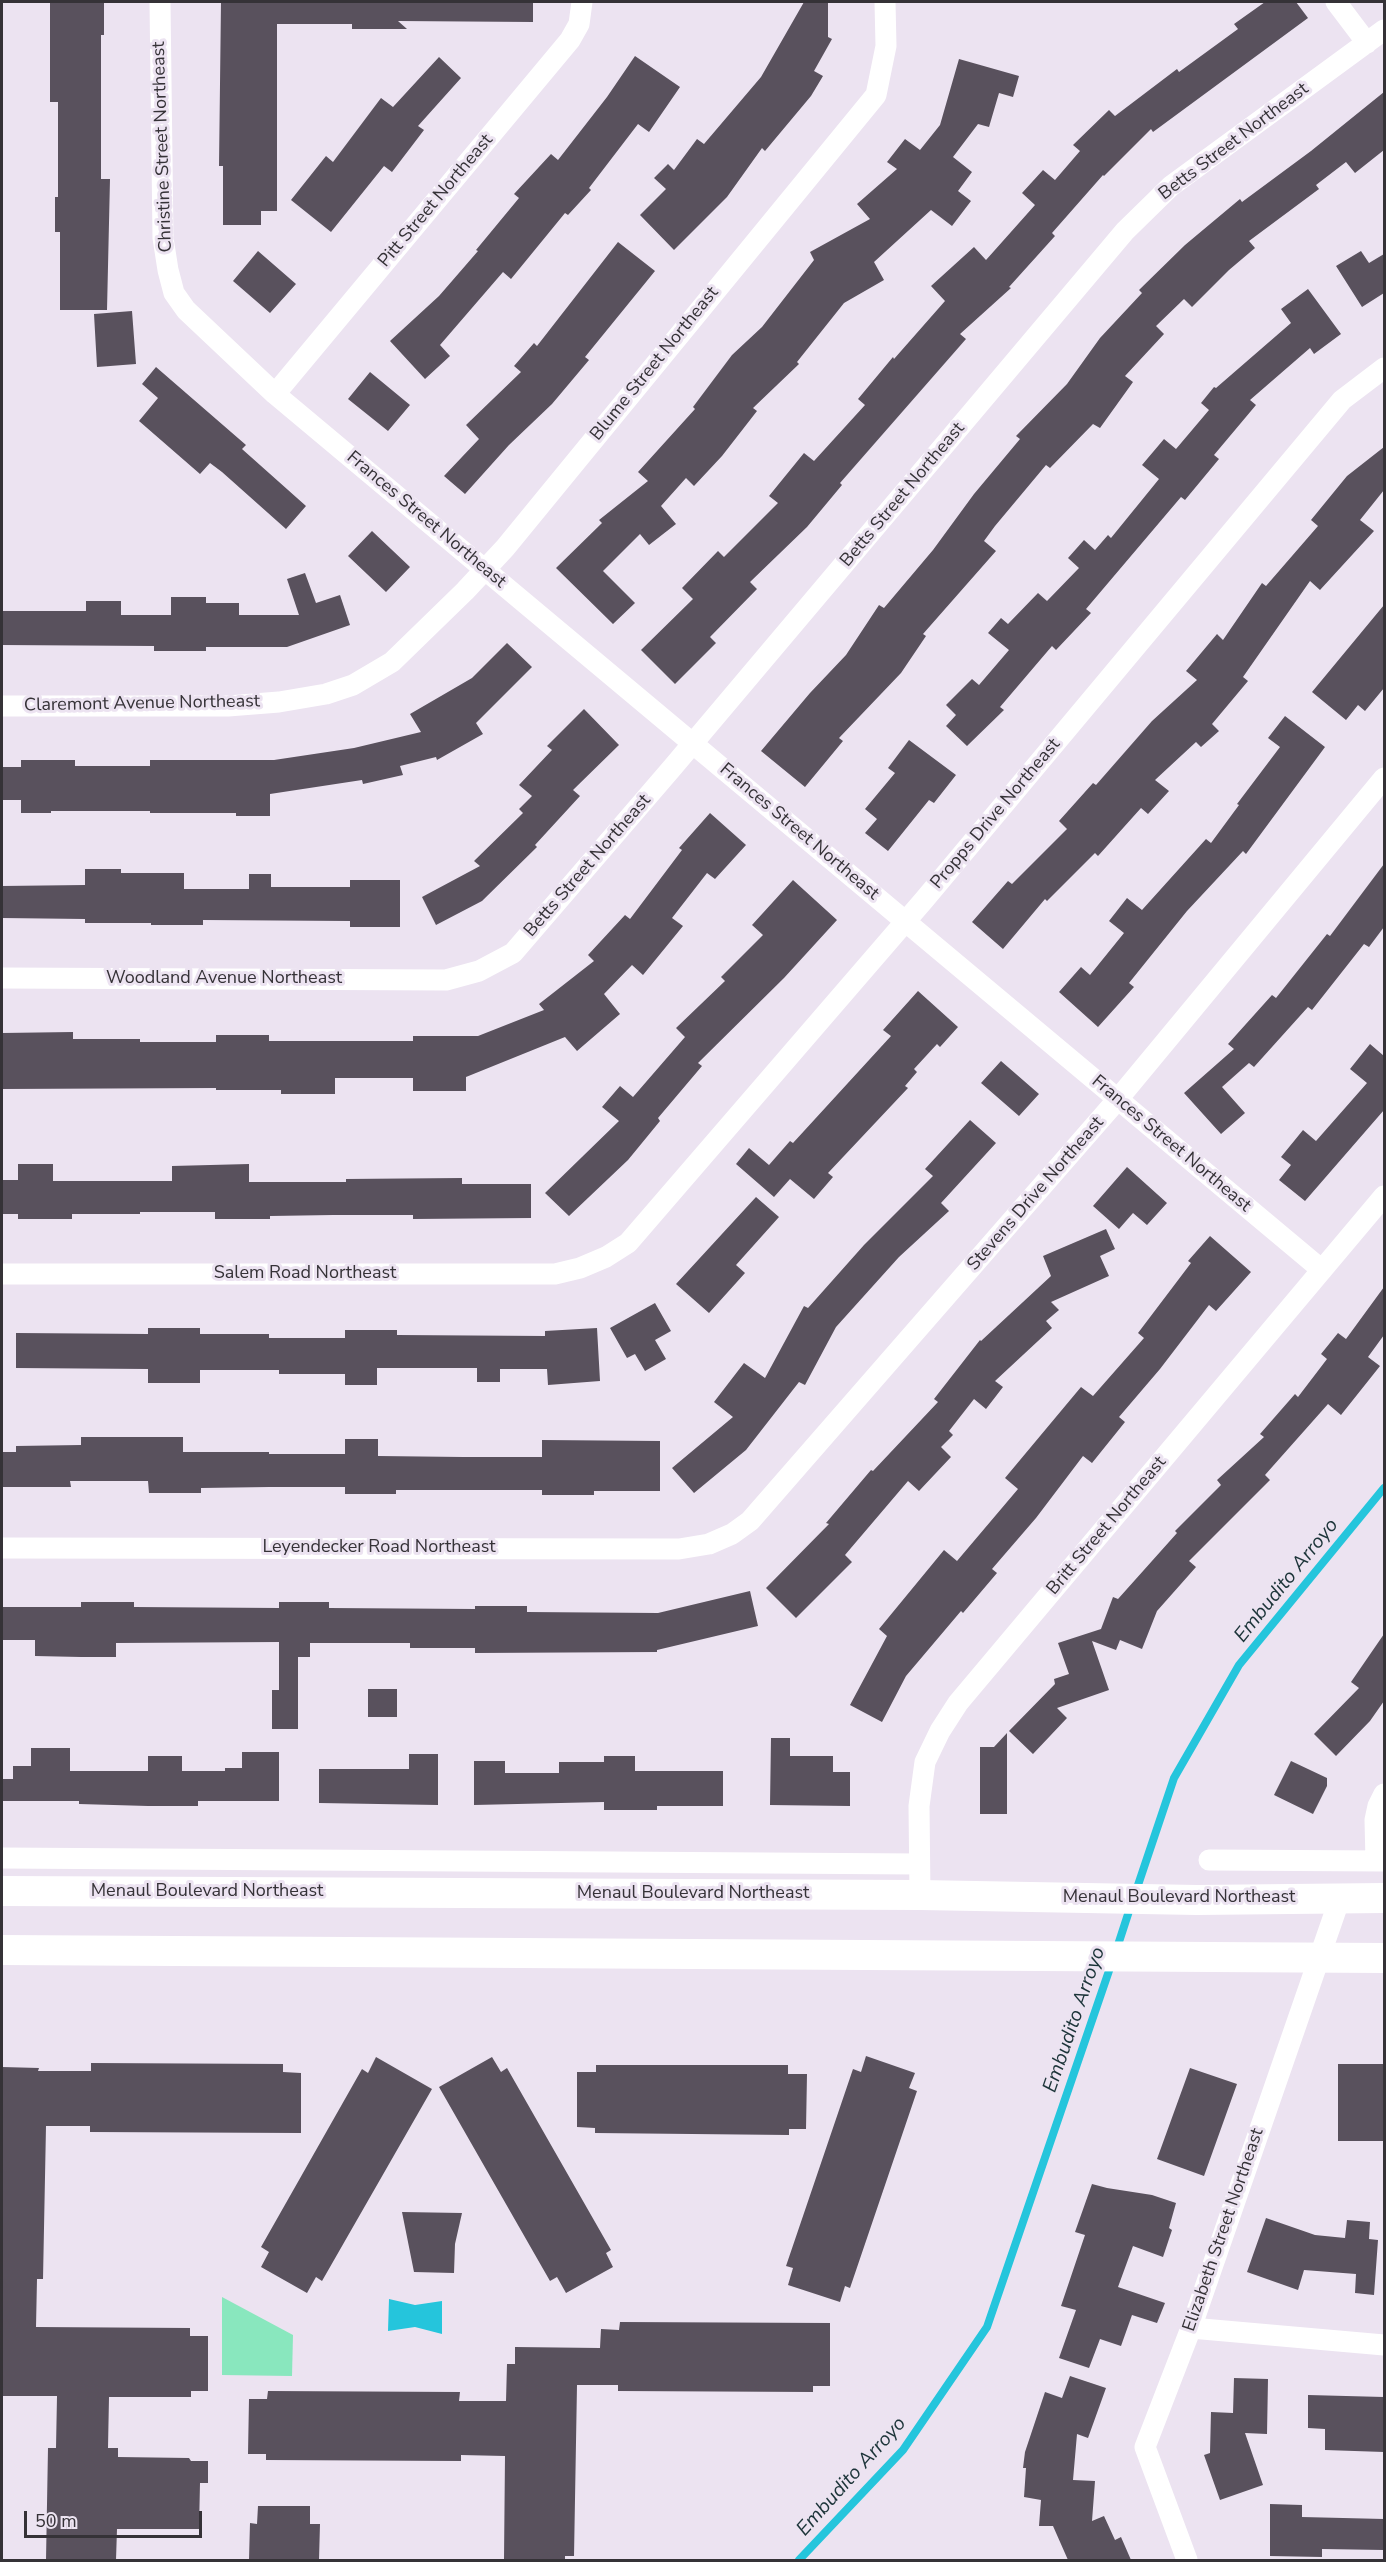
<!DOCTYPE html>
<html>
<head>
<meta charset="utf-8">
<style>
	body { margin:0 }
	#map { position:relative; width:1386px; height:2562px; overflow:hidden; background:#ece3f1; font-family:"Nunito Sans",sans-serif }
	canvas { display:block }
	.frame { position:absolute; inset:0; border:3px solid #353237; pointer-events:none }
	.scale { position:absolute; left:24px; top:2511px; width:178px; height:27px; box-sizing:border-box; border:3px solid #353237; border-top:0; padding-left:8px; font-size:18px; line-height:21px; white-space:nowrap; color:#353237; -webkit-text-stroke:4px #ece3f1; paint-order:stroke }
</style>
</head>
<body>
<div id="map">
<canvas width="1386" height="2562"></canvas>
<div class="frame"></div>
<div class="scale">50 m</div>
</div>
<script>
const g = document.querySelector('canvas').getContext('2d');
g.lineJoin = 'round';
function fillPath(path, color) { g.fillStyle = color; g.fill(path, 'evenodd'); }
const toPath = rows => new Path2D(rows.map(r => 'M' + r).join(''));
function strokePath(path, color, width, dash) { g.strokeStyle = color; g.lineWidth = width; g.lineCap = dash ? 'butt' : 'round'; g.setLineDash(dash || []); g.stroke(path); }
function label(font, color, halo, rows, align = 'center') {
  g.font = font + ' "Nunito Sans",sans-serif'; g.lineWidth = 6; g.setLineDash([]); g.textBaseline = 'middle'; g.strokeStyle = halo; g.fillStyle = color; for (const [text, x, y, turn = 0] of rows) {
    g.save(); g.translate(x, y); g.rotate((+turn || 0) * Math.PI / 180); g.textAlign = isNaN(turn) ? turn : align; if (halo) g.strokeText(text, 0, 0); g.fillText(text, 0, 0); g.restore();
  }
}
const green = toPath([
	[222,2297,293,2335,292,2376,222,2375]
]);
const water = toPath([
	[389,2299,415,2305,442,2301,442,2334,415,2327,388,2331]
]);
const stream = toPath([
	[1136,1891,1174,1778,1239,1665,1384,1488],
	[1116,1951,1131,1905],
	[799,2560,903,2450,987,2327,1112,1962]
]);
const building = toPath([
	[50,2,104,2,104,35,101,35,101,179,110,179,107,310,60,310,60,232,55,232,55,197,58,197,58,102,50,102],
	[221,2,533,2,533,22,398,21,407,29,352,29,352,24,277,24,277,211,261,211,261,225,223,225,223,166,219,166],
	[804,2,828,2,828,37,832,39,814,71,823,76,811,96,765,151,762,148,727,197,674,250,640,215,666,189,654,178,668,164,674,170,697,139,704,144,761,77],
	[1265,2,1296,2,1308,18,1153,132,1151,129,1104,176,1103,175,1052,233,1055,236,1009,287,1011,288,960,334,966,339,840,483,842,485,807,527,750,582,757,589,710,637,716,643,675,684,641,650,693,599,682,588,718,551,724,557,778,503,769,496,804,453,814,461,865,405,858,399,893,357,894,359,945,301,931,286,974,247,986,260,1035,205,1022,193,1043,170,1055,180,1080,151,1073,145,1109,110,1115,116,1177,69,1179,72,1238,29,1234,24],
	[635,56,680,87,649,132,638,124,589,188,591,190,568,215,565,213,511,279,503,272,440,345,450,356,425,379,390,341,439,296,478,251,476,250,519,198,514,194,551,154,558,160,607,97],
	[439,57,461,78,418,126,424,130,392,172,384,166,331,232,291,200,326,156,333,162,381,98,393,107],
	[959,59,1019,76,1013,97,999,93,989,127,978,124,953,157,972,172,958,191,971,201,952,226,931,210,874,262,884,280,844,303,797,362,799,364,753,408,757,411,722,456,694,486,686,478,661,506,676,524,649,545,640,534,603,571,635,603,613,624,556,568,602,523,599,520,648,481,638,472,695,409,693,407,732,355,762,327,814,260,810,252,870,219,857,204,897,169,887,162,905,139,920,150,940,125],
	[1384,92,1384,150,1355,173,1346,162,1316,185,1319,189,1249,241,1255,248,1229,270,1192,307,1184,299,1156,326,1164,334,1125,376,1133,382,1100,428,1093,424,1050,468,1046,465,995,526,984,541,996,551,923,634,926,636,901,673,839,738,843,741,805,787,761,751,810,693,846,655,879,605,884,608,933,550,974,494,1020,439,1016,436,1067,384,1100,338,1142,293,1139,290,1185,245,1240,199,1242,202,1311,151],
	[618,242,655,271,585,357,589,360,552,404,509,445,465,494,444,476,479,439,466,425,521,372,514,366,534,343,537,346],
	[258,251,296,284,270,313,233,281],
	[1361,251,1369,263,1384,254,1384,293,1362,307,1336,266],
	[1308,289,1341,334,1314,354,1310,348,1250,400,1256,405,1214,455,1219,459,1185,500,1181,497,1086,609,1091,613,1056,650,1052,646,1000,707,1004,710,967,746,946,726,956,715,946,705,972,679,979,685,1009,650,988,633,1001,618,1008,624,1038,593,1047,601,1079,568,1068,558,1084,540,1095,550,1108,535,1111,538,1159,479,1142,465,1164,439,1176,449,1209,410,1201,403,1214,387,1216,388,1291,323,1281,309],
	[132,311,136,364,97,367,94,314],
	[156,367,246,445,242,449,306,506,286,529,222,472,210,463,200,474,139,421,158,398,142,384],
	[370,372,410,405,388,431,348,399],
	[1384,447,1384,490,1360,520,1374,531,1320,590,1310,581,1243,677,1248,681,1212,724,1219,731,1201,747,1196,742,1155,780,1169,791,1148,814,1141,808,1098,856,1095,853,1047,901,1045,899,1003,949,972,922,1008,881,1012,884,1067,829,1059,821,1093,783,1096,785,1152,721,1197,680,1186,671,1217,634,1223,640,1262,583,1266,586,1318,526,1311,520,1347,476],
	[372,531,410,567,386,592,348,556],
	[305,573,316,603,340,595,350,625,287,647,206,647,206,651,154,651,154,646,2,645,2,611,86,611,86,601,121,601,121,615,171,615,171,597,206,597,206,603,239,603,239,615,299,615,287,579],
	[1384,605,1384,688,1365,711,1358,705,1346,720,1312,692],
	[507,643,532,667,476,723,483,734,437,760,436,757,400,766,403,775,363,784,362,780,270,794,270,816,236,816,236,813,150,813,150,811,51,811,51,813,21,813,21,800,2,800,2,767,21,767,21,760,75,760,75,766,150,766,150,760,274,760,354,748,421,732,410,714,472,678],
	[584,709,619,745,573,790,580,796,535,845,537,847,482,901,436,925,422,897,480,866,474,861,523,813,519,809,532,796,519,785,552,750,547,746],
	[1285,716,1325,747,1246,854,1243,851,1187,911,1129,983,1134,987,1098,1027,1059,992,1081,967,1090,975,1124,933,1109,921,1127,898,1142,910,1206,839,1211,843,1239,805,1237,804,1280,747,1268,738],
	[909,740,956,775,934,803,929,800,888,851,865,833,877,819,865,809,895,773,888,768],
	[710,813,746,845,715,879,707,873,672,918,683,926,643,975,632,965,604,994,620,1014,577,1051,565,1037,466,1077,466,1091,413,1091,413,1078,335,1078,335,1094,281,1094,281,1090,216,1090,216,1088,2,1089,2,1033,73,1032,73,1039,140,1039,140,1042,216,1042,216,1035,269,1035,269,1041,413,1041,413,1036,478,1036,544,1010,539,1004,594,961,588,955,625,915,630,919,682,850,679,848],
	[1384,864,1384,927,1369,947,1364,944,1312,1010,1308,1007,1254,1067,1249,1063,1222,1087,1245,1113,1221,1134,1184,1093,1234,1049,1228,1044,1272,995,1276,998,1327,934,1330,936],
	[85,869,121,869,121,873,184,873,184,889,249,889,249,874,271,874,271,887,350,887,350,880,400,880,400,927,350,927,350,921,203,920,203,925,151,925,151,923,85,923,85,919,2,918,2,886,85,885],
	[793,880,837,920,784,978,698,1063,702,1066,658,1118,660,1121,628,1160,569,1216,545,1193,619,1121,602,1107,620,1086,633,1097,685,1037,676,1028,725,981,721,977,763,935,752,925],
	[918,991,958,1027,940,1047,937,1044,914,1069,917,1072,905,1086,908,1088,828,1173,833,1177,814,1199,790,1179,774,1197,736,1164,749,1148,769,1165,790,1141,793,1143,891,1036,883,1030],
	[1370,1044,1384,1056,1384,1110,1305,1201,1279,1180,1291,1165,1281,1157,1303,1130,1316,1141,1367,1083,1350,1069],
	[1001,1061,1039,1094,1019,1116,981,1083],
	[970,1120,996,1143,941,1203,949,1211,899,1257,836,1327,805,1385,799,1382,746,1450,694,1493,672,1468,733,1417,714,1402,744,1363,765,1378,804,1306,808,1308,864,1245,933,1176,925,1169],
	[18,1164,53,1164,53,1181,172,1181,172,1166,249,1164,249,1182,346,1182,346,1179,462,1178,462,1184,531,1184,531,1218,413,1219,413,1215,333,1215,270,1216,270,1219,215,1219,215,1212,140,1212,140,1214,72,1214,72,1219,18,1219,18,1214,2,1214,2,1180,18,1180],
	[1127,1167,1167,1203,1147,1225,1133,1213,1119,1229,1093,1206],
	[756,1197,779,1217,736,1265,745,1273,709,1313,676,1284],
	[1106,1229,1115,1249,1100,1256,1109,1276,1051,1302,1059,1310,1046,1321,1052,1328,995,1381,1003,1387,986,1409,974,1399,949,1431,953,1435,941,1447,951,1457,919,1491,908,1481,845,1555,852,1562,796,1618,766,1588,829,1524,826,1523,871,1470,873,1471,938,1402,934,1399,980,1340,981,1341,1051,1276,1043,1256],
	[1210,1236,1251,1272,1216,1311,1209,1305,1160,1369,1119,1417,1125,1422,1092,1463,1083,1456,1036,1518,992,1569,997,1573,963,1613,961,1611,906,1676,882,1722,850,1705,887,1636,879,1629,944,1550,957,1561,1018,1489,1005,1478,1081,1387,1093,1396,1144,1338,1138,1333,1191,1263,1188,1261],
	[1384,1287,1384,1335,1368,1357,1380,1366,1341,1415,1328,1404,1265,1475,1270,1480,1189,1561,1196,1567,1157,1611,1142,1649,1120,1640,1116,1650,1092,1641,1109,1690,1057,1708,1067,1718,1033,1754,1009,1731,1055,1684,1054,1679,1069,1674,1058,1643,1101,1629,1113,1597,1118,1599,1177,1533,1175,1531,1221,1485,1217,1480,1264,1437,1260,1434,1295,1394,1298,1397,1327,1359,1321,1354,1338,1333,1346,1339],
	[655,1303,671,1331,655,1340,666,1359,645,1371,635,1354,627,1358,610,1328],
	[148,1328,200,1328,200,1334,269,1334,269,1338,345,1338,345,1330,397,1330,397,1335,545,1336,545,1331,597,1328,600,1381,548,1385,547,1369,500,1369,500,1382,477,1382,477,1368,377,1368,377,1385,345,1385,345,1374,279,1374,279,1370,200,1370,200,1383,148,1383,148,1369,16,1368,16,1333,148,1334],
	[81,1437,183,1437,183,1452,269,1452,269,1454,345,1454,345,1439,378,1439,378,1456,463,1457,542,1457,542,1440,660,1441,660,1491,594,1491,594,1495,542,1495,542,1490,396,1490,396,1494,345,1494,345,1487,269,1487,201,1488,201,1493,149,1493,148,1481,70,1481,71,1487,2,1487,2,1452,16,1452,16,1446,81,1445],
	[750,1591,758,1626,657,1650,657,1652,475,1653,475,1648,410,1648,410,1643,310,1643,310,1657,298,1657,298,1729,272,1729,272,1690,279,1690,279,1642,116,1643,116,1657,81,1657,35,1656,35,1640,2,1640,2,1607,81,1607,81,1602,134,1602,134,1607,279,1608,279,1602,329,1602,329,1608,475,1609,475,1606,527,1606,527,1612,658,1613],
	[1384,1634,1384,1701,1370,1721,1336,1756,1314,1734,1359,1688,1351,1682],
	[368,1689,397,1689,397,1717,368,1717],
	[1007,1733,1007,1814,980,1814,980,1747,994,1747],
	[771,1738,790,1738,790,1756,833,1756,833,1772,850,1772,850,1806,770,1805],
	[31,1748,70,1748,70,1771,148,1771,148,1756,182,1756,182,1771,225,1771,225,1768,242,1768,242,1752,279,1752,279,1801,198,1801,198,1806,148,1806,79,1804,79,1801,2,1801,2,1779,13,1779,13,1766,31,1766],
	[409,1754,438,1754,438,1805,319,1803,319,1769,409,1769],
	[604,1756,635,1756,635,1771,723,1771,723,1806,657,1806,657,1810,604,1810,604,1802,474,1805,474,1761,505,1761,505,1773,559,1773,559,1762,604,1762],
	[1291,1761,1327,1778,1327,1786,1313,1814,1274,1795],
	[866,2056,915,2073,909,2088,917,2091,850,2288,845,2286,840,2302,788,2285,793,2268,786,2266,853,2069,861,2072],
	[376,2057,432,2089,322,2281,316,2277,307,2293,261,2267,269,2252,261,2247,362,2069,368,2073],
	[492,2057,501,2072,507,2068,611,2250,606,2253,613,2267,566,2293,557,2277,550,2281,439,2087],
	[91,2063,283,2064,283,2072,301,2073,301,2133,90,2132,90,2126,46,2126,43,2279,37,2279,36,2327,190,2328,190,2336,208,2336,208,2391,191,2391,191,2397,109,2397,108,2448,118,2448,118,2457,189,2458,191,2461,208,2461,208,2483,200,2483,199,2529,117,2529,116,2560,46,2560,48,2448,56,2448,57,2396,2,2396,2,2067,39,2068,38,2071,91,2071],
	[1338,2064,1384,2064,1384,2141,1338,2141],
	[596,2065,788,2065,788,2074,807,2074,806,2129,789,2129,789,2135,595,2133,595,2128,577,2127,577,2072,596,2072],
	[1190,2068,1237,2084,1204,2176,1157,2159],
	[1092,2184,1107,2188,1152,2195,1176,2203,1169,2228,1172,2230,1163,2257,1133,2246,1118,2287,1165,2303,1157,2323,1132,2315,1121,2346,1100,2339,1089,2368,1059,2358,1076,2310,1061,2306,1085,2235,1075,2232],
	[402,2212,462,2213,455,2244,454,2273,414,2272],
	[1266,2218,1315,2235,1345,2238,1347,2220,1370,2222,1369,2239,1378,2240,1374,2295,1355,2293,1356,2274,1304,2270,1298,2290,1247,2272],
	[620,2322,830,2323,830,2386,813,2386,813,2392,618,2391,618,2385,577,2385,574,2556,565,2556,565,2560,504,2559,505,2456,461,2455,461,2461,266,2460,266,2454,248,2454,249,2399,267,2399,268,2391,460,2392,459,2401,506,2401,507,2364,515,2364,515,2347,600,2348,601,2329,619,2330],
	[1070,2376,1106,2388,1088,2438,1077,2434,1073,2480,1095,2481,1092,2521,1104,2516,1115,2540,1121,2537,1131,2560,1068,2560,1053,2526,1039,2526,1041,2500,1024,2497,1026,2468,1023,2468,1025,2452,1045,2392,1062,2398],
	[1234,2378,1268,2379,1267,2434,1245,2433,1263,2485,1220,2500,1204,2455,1210,2453,1211,2412,1233,2413],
	[1308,2395,1384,2397,1384,2452,1325,2450,1325,2429,1308,2428],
	[1270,2504,1302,2505,1302,2517,1384,2519,1384,2550,1322,2549,1322,2557,1270,2556],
	[258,2506,310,2506,310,2524,320,2524,319,2560,249,2560,250,2523,257,2524]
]);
const minor = toPath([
	[160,2,163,238,168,270,174,293,186,310,275,394,1322,1270],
	[1336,2,1367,43],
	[275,394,570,40,579,24,582,2],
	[2,706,228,706,279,702,326,694,353,685,392,662,465,591,505,548,876,95,886,46,885,2],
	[2,978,446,980,479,971,513,953,672,768,1125,231,1171,186,1384,30],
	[2,1274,555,1274,580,1268,606,1257,628,1243,924,900,1342,400,1384,368],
	[2,1548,679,1549,709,1544,732,1534,750,1521,1118,1099,1384,778],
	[2,1858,919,1864],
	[1209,1860,1384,1861],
	[1376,1861,1375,1820,1378,1806,1384,1794],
	[920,1895,919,1806,925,1762,940,1731,958,1703,1384,1196],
	[1191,2328,1384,2345],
	[1187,2560,1145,2447,1191,2328,1340,1898]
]);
const secondary = toPath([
	[2,1891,920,1895,1197,1900,1384,1898],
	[2,1950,1384,1958]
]);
const streetNames = [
	["Betts Street Northeast",1234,142,-37],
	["Christine Street Northeast",163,147,-92],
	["Pitt Street Northeast",436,201,-50],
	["Blume Street Northeast",655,364,-51],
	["Betts Street Northeast",903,495,-50],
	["Frances Street Northeast",426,520,40],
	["Claremont Avenue Northeast",142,704,-1],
	["Propps Drive Northeast",996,814,-50],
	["Frances Street Northeast",799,832,40],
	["Betts Street Northeast",588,866,-49],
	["Woodland Avenue Northeast",224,979],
	["Frances Street Northeast",1171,1144,40],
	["Stevens Drive Northeast",1036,1194,-49],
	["Salem Road Northeast",305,1274],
	["Britt Street Northeast",1107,1526,-50],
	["Leyendecker Road Northeast",379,1548],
	["Menaul Boulevard Northeast",207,1892],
	["Menaul Boulevard Northeast",693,1894],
	["Menaul Boulevard Northeast",1179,1898],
	["Elizabeth Street Northeast",1224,2230,-71]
];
const waterNames = [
	["Embudito Arroyo",1287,1581,-51],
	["Embudito Arroyo",1075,2020,-71],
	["Embudito Arroyo",852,2477,-48]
];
fillPath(green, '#89e7be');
fillPath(water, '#25c5dc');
strokePath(stream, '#25c5dc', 8);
fillPath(building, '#59515d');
strokePath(minor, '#fff', 21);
strokePath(secondary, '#fff', 30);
label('18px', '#353237', '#ece3f1', streetNames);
label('italic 20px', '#1c3439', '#ece3f1', waterNames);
</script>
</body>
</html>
